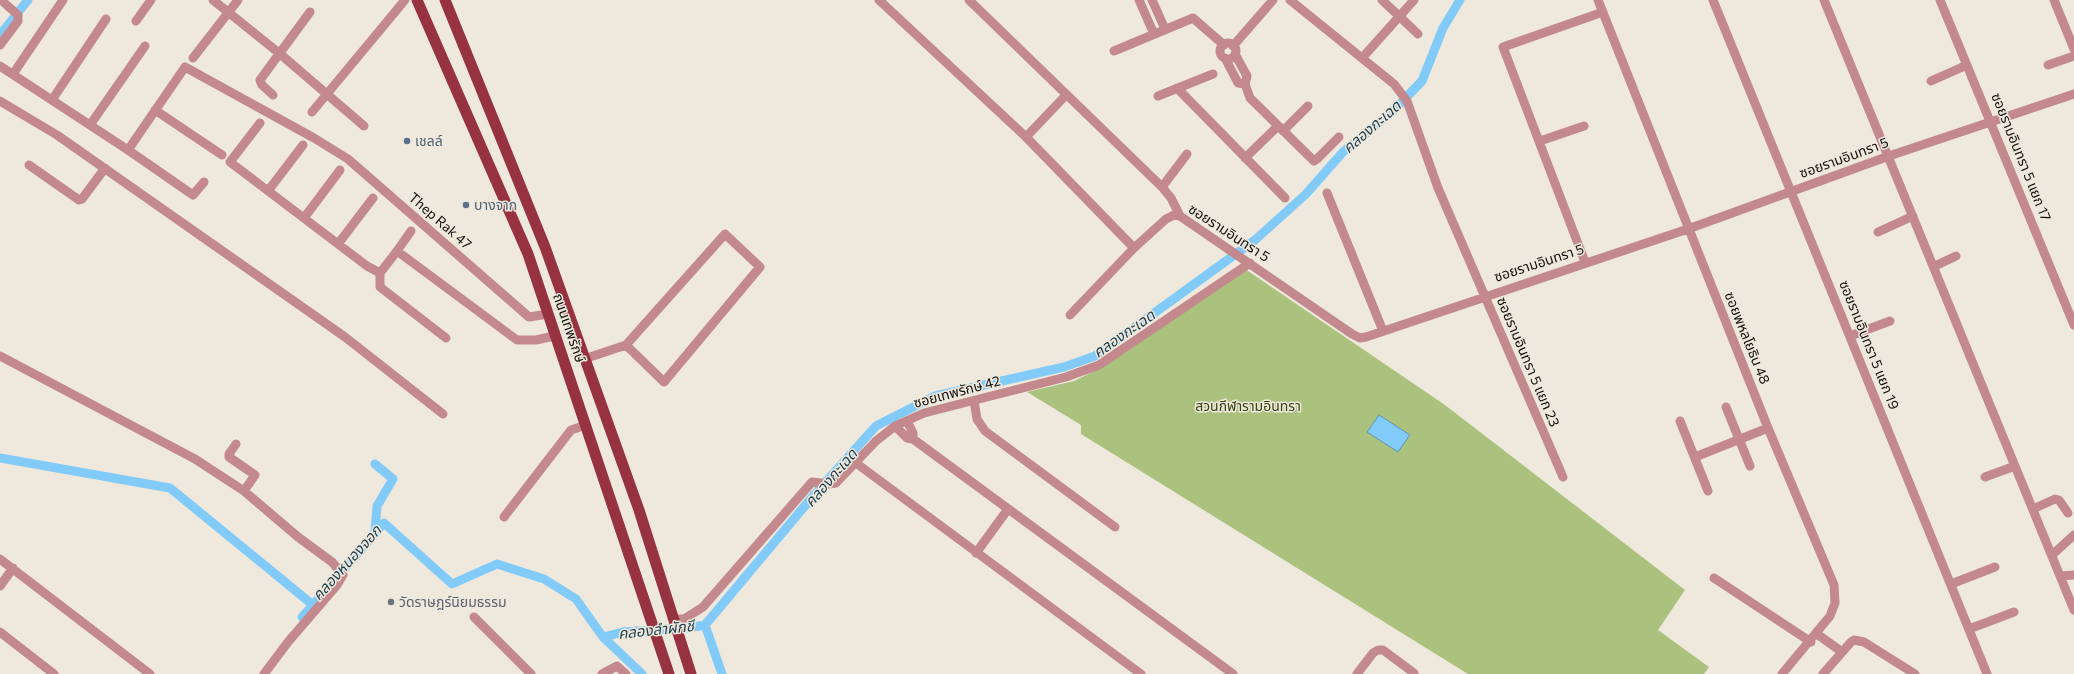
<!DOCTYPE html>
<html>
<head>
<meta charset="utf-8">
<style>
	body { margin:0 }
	canvas { display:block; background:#eee9dc }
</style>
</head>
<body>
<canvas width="2074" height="674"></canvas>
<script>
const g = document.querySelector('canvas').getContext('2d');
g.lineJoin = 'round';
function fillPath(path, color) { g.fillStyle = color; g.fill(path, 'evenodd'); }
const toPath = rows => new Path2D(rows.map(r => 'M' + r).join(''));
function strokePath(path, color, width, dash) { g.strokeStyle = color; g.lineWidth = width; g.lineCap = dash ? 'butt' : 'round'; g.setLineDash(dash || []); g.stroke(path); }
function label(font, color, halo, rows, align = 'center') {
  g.font = font + ' Commissioner,"Noto Sans Thai",sans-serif'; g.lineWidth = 3; g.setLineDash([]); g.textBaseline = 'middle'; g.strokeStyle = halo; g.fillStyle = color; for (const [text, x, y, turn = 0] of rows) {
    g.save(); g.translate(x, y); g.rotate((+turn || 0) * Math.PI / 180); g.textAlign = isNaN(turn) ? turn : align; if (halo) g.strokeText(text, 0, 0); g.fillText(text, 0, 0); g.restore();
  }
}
const green = toPath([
	[1245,269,1445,405,1685,590,1658,630,1709,667,1704,674,1468,674,1081,434,1081,425,1027,392,1074,381,1101,368]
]);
const water = toPath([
	[1379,415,1410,435,1398,452,1367,432,1379,415]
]);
const canal = toPath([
	[0,35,28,0],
	[0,458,170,488,313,605,384,523,452,584,497,564,544,579,576,599,603,637,642,674],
	[375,464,393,479,377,506,375,532],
	[302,617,313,605],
	[705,625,814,495,876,426,935,396,1064,367,1095,356,1255,240,1306,194,1343,152,1393,111,1422,81,1443,28,1460,0],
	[603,637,623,632,687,628,705,625,722,674]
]);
const minor = toPath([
	[213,0,279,53,364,126],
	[879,0,1026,137,1134,248],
	[969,0,1162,187,1171,198,1180,216],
	[1139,0,1154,34],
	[1152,0,1165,29],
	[1290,0,1394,84,1407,101,1438,188,1563,477],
	[1382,0,1418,34],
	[1598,0,1768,428,1834,585,1835,603,1830,616,1782,674],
	[1713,0,1987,674],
	[1824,0,2074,610],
	[1940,0,2074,325],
	[2054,0,2074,49],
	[136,21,151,0],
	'1220 51a8 8 0 1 1 16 0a8 8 0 1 1-16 0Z',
	[0,45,18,21,18,15,1,0],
	[1233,46,1273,0],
	[1114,51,1193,18,1224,45],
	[1235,54,1247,76,1245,84,1250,98,1312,159,1314,161,1317,159,1339,137],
	[1363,57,1414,0],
	[193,58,238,0],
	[1225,58,1238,83,1245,84],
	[2048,65,2074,56],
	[0,66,128,150,185,67,314,138,348,159,529,317,548,314],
	[13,74,63,0],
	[1931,81,1967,65],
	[1177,88,1285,198],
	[273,95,262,85,260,80,310,12],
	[1158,96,1213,74],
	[52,100,106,19],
	[0,101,57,135,345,337,443,414],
	[155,110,222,155],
	[312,112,405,0],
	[260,123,230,162,367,266,380,273,397,251,517,340,536,340,554,336],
	[90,125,145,46],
	[1283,131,1308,106],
	[1026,137,1066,95],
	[1540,141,1584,126],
	[128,150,193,195,204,182],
	[1245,158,1278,126],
	[29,165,79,200,82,199,105,168],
	[1162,187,1187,154],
	[268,191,303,145],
	[1327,193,1383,331],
	[304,218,340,170],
	[1878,232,1913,216],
	[338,244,373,198],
	[397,251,411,231],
	[1585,262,1503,47,1603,12],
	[1935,266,1956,256],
	[380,273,380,287,446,338],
	[1070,315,1134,248,1166,219,1174,215,1180,216,1352,334,1360,338,1366,337,1688,229,1889,156,2074,94],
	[1850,336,1890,321],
	[0,356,195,459,244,491,298,537,332,562,343,575,337,585,288,642,264,674],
	[584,359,626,345,725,234,760,267,664,382,626,345],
	[974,401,977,419,985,431,1115,527],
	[1726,407,1750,466],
	[907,421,913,433,913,439],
	[1680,421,1708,491],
	[895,426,907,438,913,439,1233,674],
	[236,444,229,454,229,457,255,475,244,491],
	[1695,457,1768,428],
	[860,466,1141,674],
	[1985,477,2015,466],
	[2033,509,2055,499,2059,500,2068,513],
	[504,517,571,430,586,425],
	[976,553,1008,509],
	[2052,555,2074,535],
	[0,559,150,674],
	[2061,576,2074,575],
	[1714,578,1811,642],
	[1951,584,1995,567],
	[0,586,13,568],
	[474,617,531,674],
	[674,619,684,619,703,607,812,482,829,484,836,483,876,441,895,426,924,413,1066,377,1099,365,1250,263],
	[1969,629,2014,612],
	[0,632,54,674],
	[1817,634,1842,652],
	[602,674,617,666,626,674],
	[1357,674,1373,653,1378,650,1383,650,1414,673],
	[1823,674,1851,642,1854,640,1864,642,1915,674]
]);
const major = toPath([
	[417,0,528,254,669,674],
	[445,0,545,247,639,510,691,674]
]);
const markers = [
	[407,141,4,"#5c6f8a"],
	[466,205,4,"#5c6f8a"],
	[391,602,4,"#6b7280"]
];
const serviceNames = [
	["เชลล์",415,141],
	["บางจาก",474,205]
];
const streetNames = [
	["ซอยรามอินทรา 5 แยก 17",2021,157,68],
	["ซอยรามอินทรา 5",1844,158,-20],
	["Thep Rak 47",440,221,41],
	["ซอยรามอินทรา 5",1229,233,33],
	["ซอยรามอินทรา 5",1539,263,-18],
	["ถนนเทพรักษ์",569,328,71],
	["ซอยพหลโยธิน 48",1747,338,68],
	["ซอยรามอินทรา 5 แยก 19",1869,345,68],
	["ซอยรามอินทรา 5 แยก 23",1528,362,67],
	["ซอยเทพรักษ์ 42",957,392,-15]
];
const parkNames = [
	["สวนกีฬารามอินทรา",1248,406]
];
const worshipNames = [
	["วัดราษฎร์นิยมธรรม",399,602]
];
const waterNames = [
	["คลองกะเฉด",1372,127,-41],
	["คลองกะเฉด",1124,334,-35],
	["คลองกะเฉด",831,478,-49],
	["คลองหนองจอก",347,563,-48],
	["คลองลำผักชี",656,630,-6]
];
fillPath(green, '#abc27f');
fillPath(water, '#82cbf8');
strokePath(water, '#6193b2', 1);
strokePath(canal, '#82cbf8', 9);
strokePath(minor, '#c3898c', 9);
strokePath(major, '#973241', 11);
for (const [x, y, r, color] of markers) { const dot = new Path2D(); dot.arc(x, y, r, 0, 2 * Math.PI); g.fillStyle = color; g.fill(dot); strokePath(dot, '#eee9dc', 1.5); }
label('14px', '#4e5e75', '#eee9dc', serviceNames, 'left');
label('14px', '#13110d', '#eee9dc', streetNames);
label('14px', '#34420f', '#eee9dc', parkNames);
label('14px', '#5b616d', '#eee9dc', worshipNames, 'left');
label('italic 15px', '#1b3c4f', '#eee9dc', waterNames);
</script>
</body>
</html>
